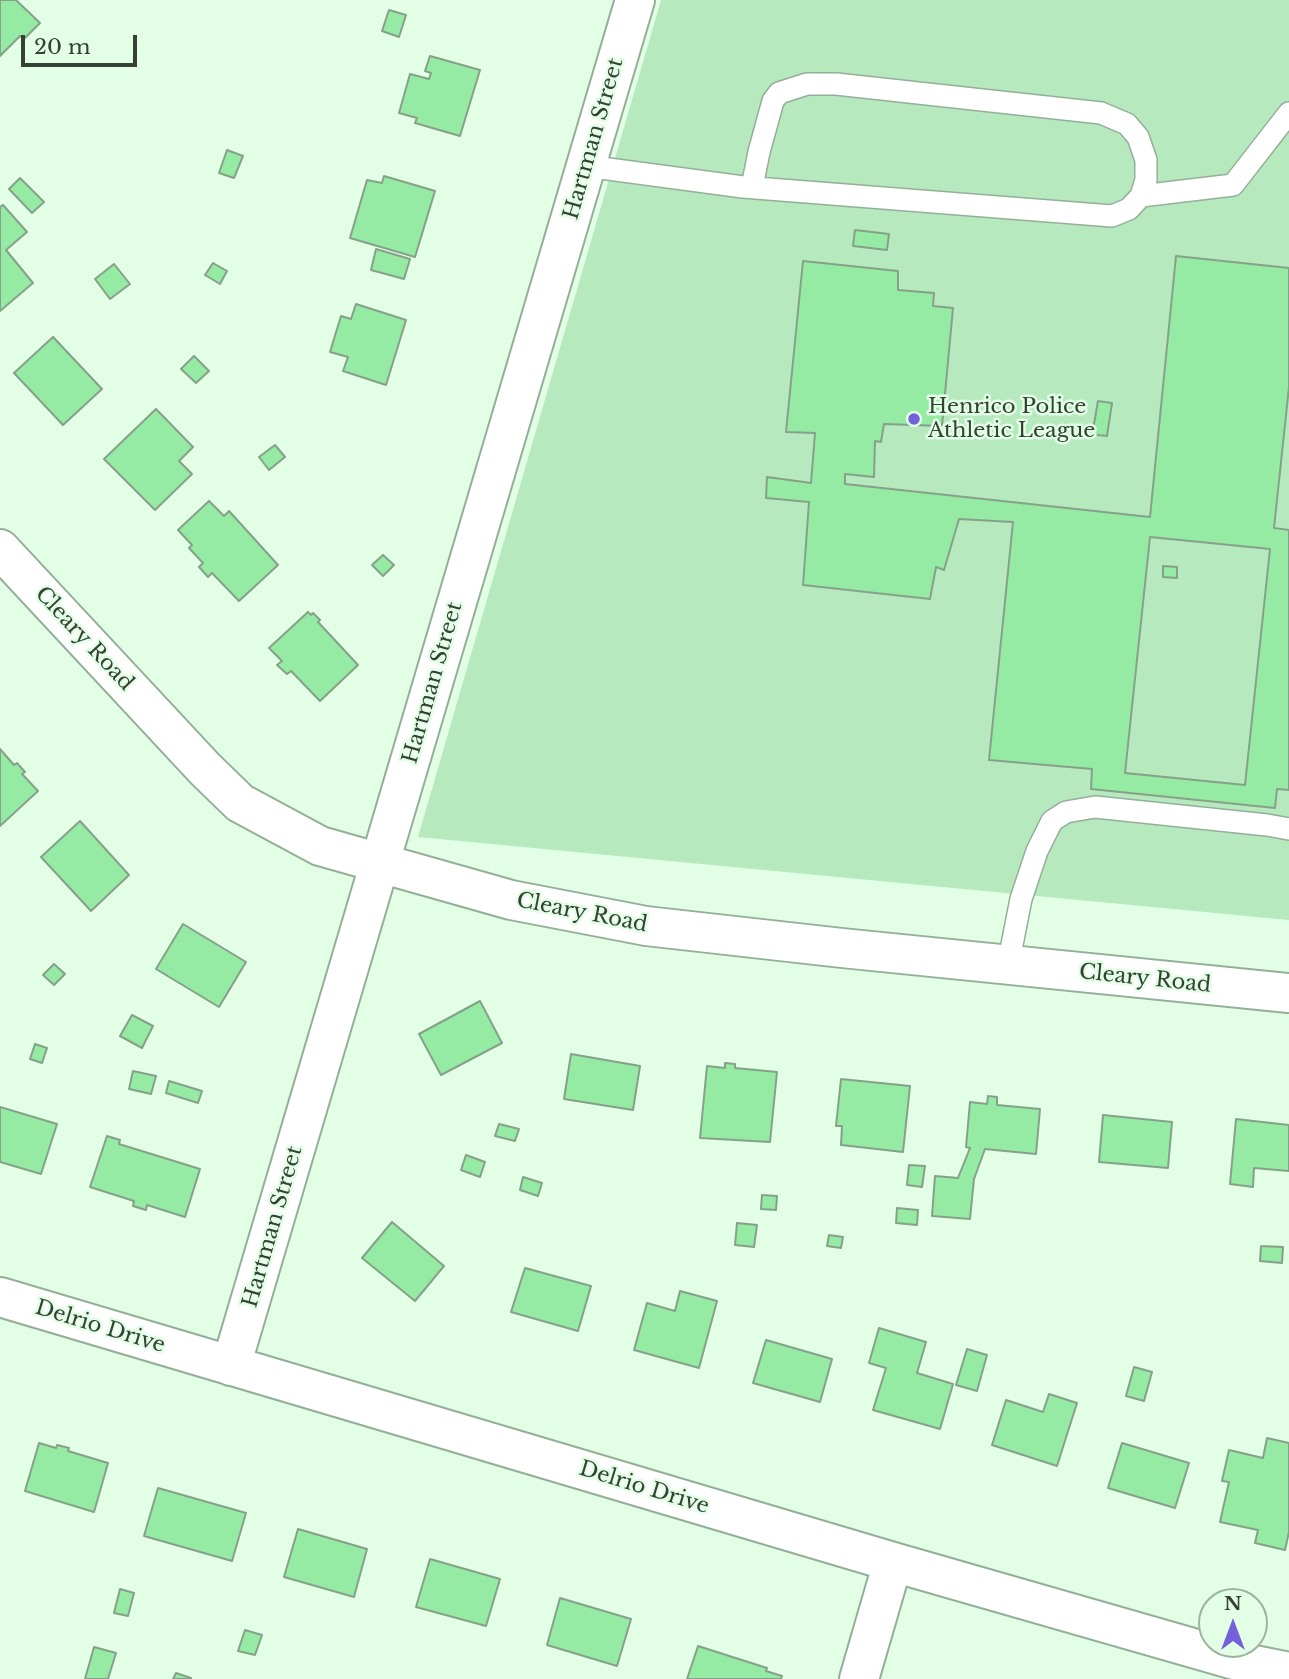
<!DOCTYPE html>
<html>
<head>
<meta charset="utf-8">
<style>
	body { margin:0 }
	#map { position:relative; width:1289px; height:1679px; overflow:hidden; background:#e2fee5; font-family:"Libre Baskerville",serif }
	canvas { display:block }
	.north { position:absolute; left:1198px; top:1588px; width:70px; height:70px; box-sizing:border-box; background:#e2fee5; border:2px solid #9db29f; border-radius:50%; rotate:0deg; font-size:19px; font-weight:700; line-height:28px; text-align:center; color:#354036 }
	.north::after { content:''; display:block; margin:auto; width:24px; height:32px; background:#7460da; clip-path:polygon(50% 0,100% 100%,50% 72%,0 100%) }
	.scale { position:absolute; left:21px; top:35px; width:116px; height:32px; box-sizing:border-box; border:4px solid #354036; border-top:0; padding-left:9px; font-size:21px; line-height:24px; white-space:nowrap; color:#354036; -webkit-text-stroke:5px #e2fee5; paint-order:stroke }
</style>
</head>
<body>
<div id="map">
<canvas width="1289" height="1679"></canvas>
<div class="north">N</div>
<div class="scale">20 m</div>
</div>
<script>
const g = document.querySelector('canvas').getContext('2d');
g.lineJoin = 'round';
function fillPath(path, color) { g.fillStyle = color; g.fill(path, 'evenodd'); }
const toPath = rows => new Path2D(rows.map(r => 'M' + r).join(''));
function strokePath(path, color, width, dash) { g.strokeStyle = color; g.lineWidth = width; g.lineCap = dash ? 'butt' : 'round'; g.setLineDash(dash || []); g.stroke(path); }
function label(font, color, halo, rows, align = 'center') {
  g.font = font + ' "Libre Baskerville",serif'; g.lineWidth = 5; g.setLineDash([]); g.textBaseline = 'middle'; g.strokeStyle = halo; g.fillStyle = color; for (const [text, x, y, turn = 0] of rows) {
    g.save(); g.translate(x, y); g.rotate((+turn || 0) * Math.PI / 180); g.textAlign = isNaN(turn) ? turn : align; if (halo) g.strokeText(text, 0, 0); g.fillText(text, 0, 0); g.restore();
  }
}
const green = toPath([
	[661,0,1289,0,1289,920,418,837]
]);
const building = toPath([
	[0,0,16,0,40,23,24,39,20,36,0,56,0,0],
	[389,10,406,15,399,37,382,31,389,10],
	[430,56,480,70,460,136,415,123,417,118,399,113,410,74,429,79,431,73,425,71,430,56],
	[227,150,243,156,234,178,219,173,227,150],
	[384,176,435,191,415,257,350,238,367,180,382,183,384,176],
	[20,178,44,202,32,213,9,189,20,178],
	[3,205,27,232,6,250,33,283,0,311,0,207,3,205],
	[855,230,889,234,887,250,853,246,855,230],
	[376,249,410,259,404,279,371,270,376,249],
	[1176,256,1289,268,1289,387,1274,528,1289,530,1289,790,1277,789,1275,808,1091,789,1092,769,989,760,1013,522,959,519,944,570,936,567,930,599,803,585,809,502,766,498,767,477,811,483,815,433,786,432,803,261,898,271,898,290,934,293,933,306,953,308,942,426,884,424,881,442,875,441,874,477,845,474,845,484,1150,517,1176,256],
	[1150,537,1270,549,1245,785,1125,773,1150,537],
	[213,263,227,271,220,284,205,275,213,263],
	[114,264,130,284,110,299,95,279,114,264],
	[356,304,406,320,386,385,343,371,348,357,330,352,341,316,351,319,356,304],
	[53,337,102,389,63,425,14,373,53,337],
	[194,356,209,371,196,383,181,369,194,356],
	[1098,401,1112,403,1107,436,1088,434,1088,429,1093,430,1098,401],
	[156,409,193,447,179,461,192,474,155,510,104,459,156,409],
	[275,445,285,457,269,470,259,457,275,445],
	[209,501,224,516,229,511,278,565,239,601,212,573,208,577,199,567,203,563,189,548,192,545,178,530,209,501],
	[383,555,394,565,383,576,372,565,383,555],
	[1163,566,1177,567,1177,578,1163,577,1163,566],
	[308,612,311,615,313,613,320,620,318,622,358,665,320,701,291,671,287,674,277,665,282,661,269,648,308,612],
	[0,749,14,765,17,763,25,772,22,774,38,791,0,826,0,749],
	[80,821,129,875,91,911,41,857,80,821],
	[183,924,246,962,219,1007,156,969,183,924],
	[54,964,65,974,54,985,43,975,54,964],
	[480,1001,502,1043,441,1075,419,1034,480,1001],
	[132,1015,153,1026,142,1048,120,1036,132,1015],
	[35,1044,47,1048,42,1063,30,1059,35,1044],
	[571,1054,640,1066,633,1110,564,1099,571,1054],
	[725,1063,735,1064,735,1068,777,1072,770,1142,700,1138,707,1066,725,1068,725,1063],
	[133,1071,156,1076,151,1094,129,1089,133,1071],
	[841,1079,910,1086,903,1152,841,1145,842,1126,836,1126,841,1079],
	[169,1081,202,1091,198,1103,166,1093,169,1081],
	[988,1096,997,1097,997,1105,1040,1109,1036,1154,985,1149,974,1179,970,1219,932,1216,935,1176,958,1178,970,1148,966,1147,970,1102,987,1104,988,1096],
	[0,1107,57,1124,41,1174,0,1162,0,1107],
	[1103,1115,1172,1122,1168,1168,1099,1162,1103,1115],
	[1236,1119,1289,1125,1289,1171,1254,1168,1253,1187,1230,1184,1236,1119],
	[499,1124,519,1129,515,1141,495,1136,499,1124],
	[107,1136,120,1140,119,1144,200,1169,185,1217,147,1205,146,1210,133,1206,134,1201,90,1187,107,1136],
	[466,1155,485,1162,480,1177,461,1170,466,1155],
	[909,1165,925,1166,922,1187,907,1185,909,1165],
	[523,1177,542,1183,538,1196,520,1190,523,1177],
	[762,1195,777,1196,776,1210,761,1209,762,1195],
	[897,1208,918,1210,917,1225,896,1223,897,1208],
	[392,1222,444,1266,415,1301,362,1258,392,1222],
	[737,1223,757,1225,754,1247,735,1245,737,1223],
	[829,1235,843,1237,841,1248,827,1246,829,1235],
	[1261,1246,1283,1247,1282,1263,1260,1261,1261,1246],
	[525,1268,591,1286,578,1331,511,1312,525,1268],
	[680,1291,717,1301,699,1368,634,1350,647,1303,675,1311,680,1291],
	[879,1328,926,1342,917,1373,953,1384,940,1429,873,1410,886,1368,869,1363,879,1328],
	[766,1340,832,1359,820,1402,753,1383,766,1340],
	[967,1349,987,1355,977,1391,956,1385,967,1349],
	[1134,1367,1152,1372,1144,1401,1126,1396,1134,1367],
	[1049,1394,1077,1403,1057,1466,992,1445,1006,1400,1043,1412,1049,1394],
	[1267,1438,1289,1443,1289,1532,1285,1550,1255,1543,1258,1530,1220,1522,1229,1482,1222,1481,1229,1450,1263,1458,1267,1438],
	[39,1443,56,1448,57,1445,69,1448,68,1451,108,1463,94,1512,25,1491,39,1443],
	[1122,1443,1189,1463,1175,1508,1108,1488,1122,1443],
	[158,1488,246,1513,232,1561,144,1536,158,1488],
	[298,1529,367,1549,354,1597,284,1577,298,1529],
	[430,1559,500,1579,486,1626,416,1607,430,1559],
	[120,1589,134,1593,128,1616,114,1613,120,1589],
	[560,1598,631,1619,617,1666,547,1645,560,1598],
	[245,1630,262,1635,255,1655,238,1651,245,1630],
	[698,1646,767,1668,766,1671,782,1676,781,1679,687,1679,698,1646],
	[94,1647,116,1653,108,1679,85,1679,94,1647],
	[176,1673,191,1678,191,1679,173,1679,176,1673]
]);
const lane = toPath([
	[586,166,743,187,1112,216,1129,209,1141,196,1146,180,1146,160,1138,137,1127,124,1101,113,836,84,807,84,779,93,773,101,759,152,752,187],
	[1141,196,1233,185,1289,113],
	[1008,965,1021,899,1037,851,1052,821,1066,812,1095,807,1267,825,1289,829]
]);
const street = toPath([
	[0,549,205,769,240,803,320,846,511,900,646,926,842,948,1289,993],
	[0,1297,893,1562,1245,1663,1289,1672],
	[231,1366,635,0],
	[859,1679,893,1562]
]);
const markers = [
	[914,419,7,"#7460da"]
];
const streetNames = [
	["Hartman Street",594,139,-74],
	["Cleary Road",84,639,47],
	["Hartman Street",433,683,-74],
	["Cleary Road",582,913,11],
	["Cleary Road",1145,979,6],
	["Hartman Street",273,1227,-74],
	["Delrio Drive",100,1327,17],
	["Delrio Drive",644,1488,17]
];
const poiNames = [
	["Henrico Police",928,407],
	["Athletic League",928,431]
];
fillPath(green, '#b7e9be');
fillPath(building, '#95eba4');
strokePath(building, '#86a189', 2);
strokePath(lane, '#94af98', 24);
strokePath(street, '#94af98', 42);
strokePath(lane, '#fff', 21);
strokePath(street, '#fff', 38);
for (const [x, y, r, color] of markers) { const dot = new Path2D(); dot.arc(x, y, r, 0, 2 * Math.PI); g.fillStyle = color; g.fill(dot); strokePath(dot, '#e2fee5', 2.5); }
label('21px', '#354036', '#e2fee5', streetNames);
label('21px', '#354036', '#e2fee5', poiNames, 'left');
</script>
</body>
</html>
